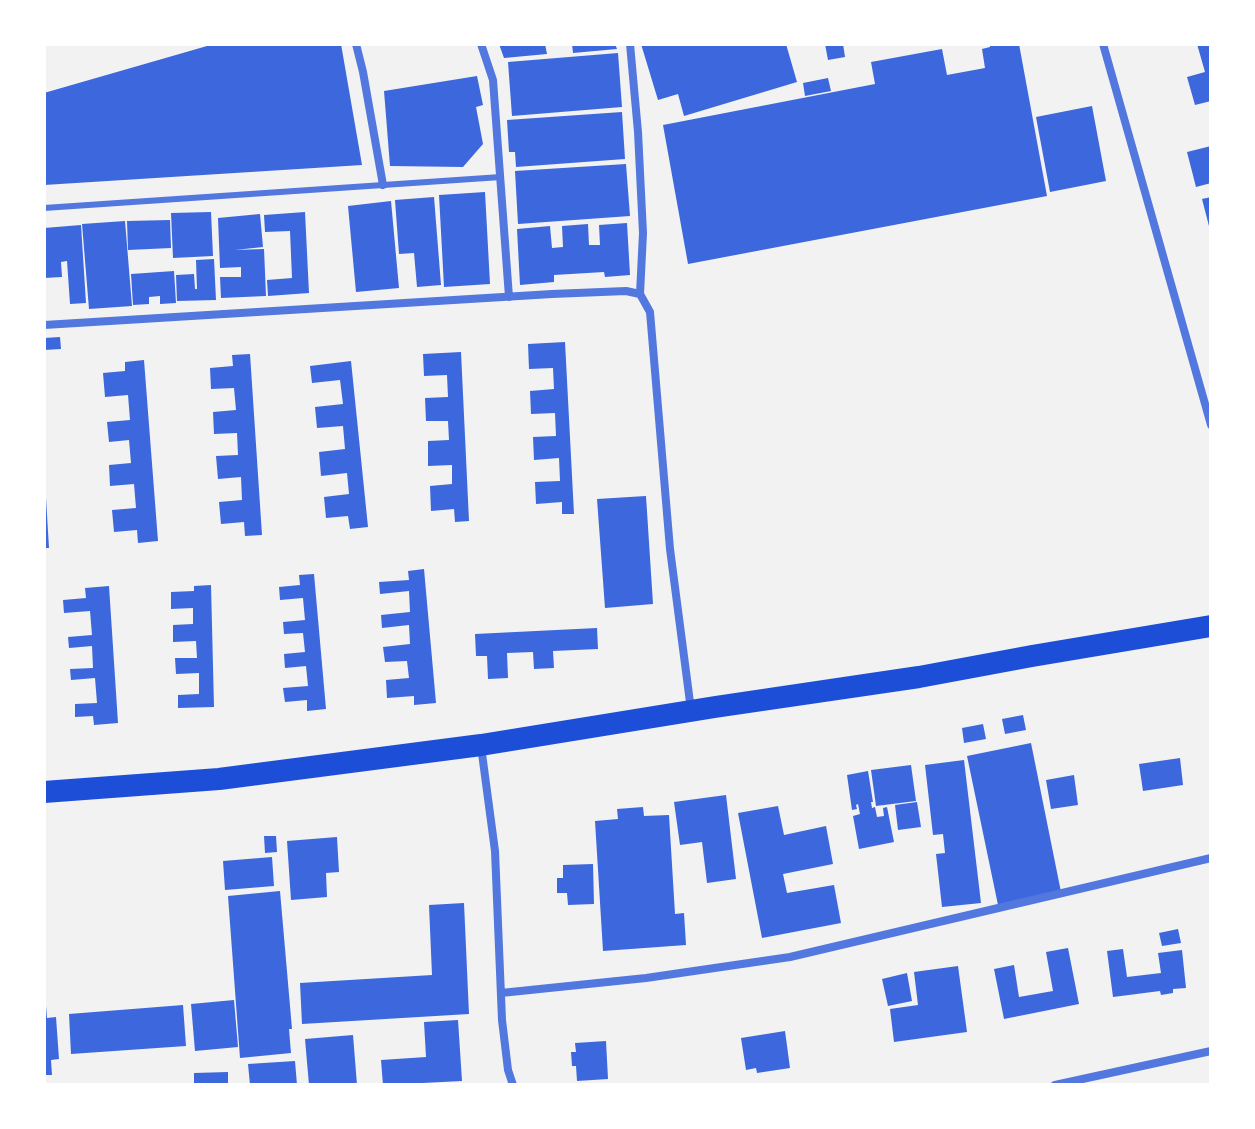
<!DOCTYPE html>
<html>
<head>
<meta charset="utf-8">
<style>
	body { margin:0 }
	#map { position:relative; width:1255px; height:1129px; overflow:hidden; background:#f2f2f2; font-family:"Sofia Sans Condensed",sans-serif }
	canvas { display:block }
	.frame { position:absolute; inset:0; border:46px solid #fff; pointer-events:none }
</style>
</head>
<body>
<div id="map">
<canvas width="1255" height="1129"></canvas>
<div class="frame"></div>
</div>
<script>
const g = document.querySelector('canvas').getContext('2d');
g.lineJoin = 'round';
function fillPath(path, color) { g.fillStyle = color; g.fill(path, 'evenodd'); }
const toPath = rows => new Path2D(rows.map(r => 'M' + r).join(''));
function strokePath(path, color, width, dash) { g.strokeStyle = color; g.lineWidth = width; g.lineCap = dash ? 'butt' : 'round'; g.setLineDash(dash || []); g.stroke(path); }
const building = toPath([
	[214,44,341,44,362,165,44,185,44,93],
	[499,44,545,44,547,54,504,58],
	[572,44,615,44,617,49,573,53],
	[641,44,786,44,797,82,684,116,678,94,658,100],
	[825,44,843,44,845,57,828,60],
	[990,44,1019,44,1047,196,688,264,663,125,875,84,871,62,942,49,947,75,985,68,982,49,990,47],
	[1197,44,1211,44,1211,101,1195,105,1187,77,1205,72],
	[618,53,622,107,512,116,508,62],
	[477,76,483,105,476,107,483,144,463,167,390,166,384,91],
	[828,78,831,91,805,96,803,83],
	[1092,106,1106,181,1050,192,1036,117],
	[622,112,625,159,516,167,515,152,509,152,507,120],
	[1211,146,1211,183,1196,187,1187,152],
	[626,164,630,216,518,224,515,171],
	[485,192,490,284,444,287,439,195],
	[434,197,441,285,417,287,414,253,399,254,395,200],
	[1211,197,1211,230,1210,230,1202,199],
	[391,201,399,288,356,292,348,206],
	[211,212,213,256,173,258,171,213],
	[305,212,309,293,268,296,267,280,292,278,290,231,265,232,264,215],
	[260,214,263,247,235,250,264,249,266,296,221,298,220,277,241,277,241,267,220,268,218,218],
	[170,220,171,248,128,250,127,221],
	[125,221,132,306,89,309,82,224],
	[627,223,630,275,605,277,604,272,554,275,554,282,520,285,517,229,550,226,552,248,563,247,562,226,588,224,589,245,600,245,599,225],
	[81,225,86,303,70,304,67,261,61,262,62,277,44,278,44,228],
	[214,259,216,300,177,301,176,275,194,274,195,289,197,289,196,260],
	[174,271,176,303,160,304,160,296,149,297,149,304,133,305,131,274],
	[60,337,61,349,44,350,44,338],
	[565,342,574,514,562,514,562,502,536,504,535,482,560,481,559,458,534,460,533,437,556,436,555,413,531,414,530,391,554,389,553,368,529,369,528,344],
	[461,352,469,521,455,522,454,509,431,511,430,486,452,484,452,465,428,466,428,441,449,440,448,421,426,421,425,398,448,397,447,375,424,376,423,354],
	[250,354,262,535,245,536,244,522,221,524,219,502,242,500,241,477,218,479,216,456,238,455,237,433,214,434,213,412,236,410,234,388,211,389,210,368,233,366,232,355],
	[144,360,158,541,138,543,137,530,114,532,112,510,136,508,134,484,110,486,109,465,131,463,129,440,109,442,107,422,130,420,128,395,105,397,103,373,125,371,125,362],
	[351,361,368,527,350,529,348,516,326,518,324,497,349,494,347,473,321,476,319,452,345,449,343,426,317,428,315,407,343,404,340,380,312,383,310,366],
	[646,496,653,604,605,608,597,499],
	[44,498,46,498,49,548,44,548],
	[424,569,436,703,414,705,414,696,387,698,386,680,409,678,407,661,385,662,383,647,410,644,409,625,382,628,381,615,410,612,409,591,380,594,379,582,409,580,408,571],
	[314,574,326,709,307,711,307,700,285,702,283,688,308,686,306,666,285,668,284,654,305,652,303,633,284,634,283,622,305,620,303,598,280,600,279,587,300,585,299,575],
	[211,585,214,707,178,708,178,695,199,694,199,673,176,674,175,658,197,658,196,641,173,642,173,625,193,624,193,608,171,609,171,592,194,591,194,586],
	[109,586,118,723,94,725,93,716,75,717,75,704,97,703,95,678,71,680,70,669,93,668,92,646,69,648,68,637,92,635,90,611,64,613,63,600,86,598,85,588],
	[597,628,598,649,553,651,554,668,534,669,533,652,507,653,508,678,488,679,487,656,476,656,475,634],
	[1023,715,1026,730,1005,734,1002,719],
	[983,724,986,739,964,743,962,728],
	[1031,743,1061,892,998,905,967,756],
	[1180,758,1183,785,1143,791,1139,764],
	[964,760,981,903,942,907,936,854,945,853,943,834,933,835,925,765],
	[911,765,916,801,876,806,871,770],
	[868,771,873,802,871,802,872,808,875,807,877,817,884,816,883,808,887,807,894,842,859,849,853,816,860,814,858,804,856,805,857,809,852,810,847,775],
	[1074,775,1078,805,1051,809,1046,780],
	[726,795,736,879,707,883,702,842,680,845,674,802],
	[917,802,921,827,898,830,895,805],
	[778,806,784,835,826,826,833,864,783,874,787,893,834,885,841,923,762,938,738,813],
	[643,807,644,816,669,815,675,914,684,913,686,945,603,951,595,821,618,819,617,809],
	[264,836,276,836,277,852,265,853],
	[337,837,339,872,326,873,327,897,291,900,287,841],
	[272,857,274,886,225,890,223,861],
	[593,864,594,904,568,905,567,893,557,893,557,878,563,878,563,865],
	[280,891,292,1029,289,1029,291,1053,240,1058,228,896],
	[464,903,469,1014,302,1024,300,983,432,975,429,905],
	[1178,929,1181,943,1162,946,1159,933],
	[1068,948,1079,1004,1004,1019,994,969,1014,965,1019,997,1053,991,1046,952],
	[1123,949,1127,977,1161,973,1158,953,1182,950,1186,988,1173,989,1173,993,1161,995,1160,991,1113,997,1107,951],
	[958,966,967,1032,894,1042,890,1009,918,1005,914,972],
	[907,973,912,1001,888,1006,882,979],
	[234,1000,238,1047,195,1051,191,1004],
	[183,1005,186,1046,71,1054,69,1014],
	[44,1006,46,1006,47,1018,56,1017,59,1059,51,1060,52,1075,44,1075],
	[458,1020,462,1081,383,1085,381,1060,426,1057,424,1022],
	[785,1031,790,1068,757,1073,756,1068,746,1070,741,1038],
	[353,1035,357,1085,309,1085,305,1039],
	[606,1041,608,1079,577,1081,576,1066,572,1066,571,1052,576,1052,575,1043],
	[295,1061,297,1085,250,1085,248,1064],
	[228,1072,228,1085,194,1085,194,1073]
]);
const service = toPath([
	[44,208,501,177]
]);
const minor = toPath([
	[356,44,363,72,383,185],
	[481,44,493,80,509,297],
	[630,44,638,132,643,233,640,294],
	[1103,44,1211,425],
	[44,325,552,294,626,291,640,294,650,312,670,549,691,710],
	[481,746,495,851,502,1020,508,1070,513,1085],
	[501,993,646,978,790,957,1211,858],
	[1055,1085,1211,1051]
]);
const trunk = toPath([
	[44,792,219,779,481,745,715,707,919,677,1032,656,1211,626]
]);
fillPath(building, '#3d67dc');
strokePath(service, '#5277de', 6);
strokePath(minor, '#5277de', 8);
strokePath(trunk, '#1d4ed8', 22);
</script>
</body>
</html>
